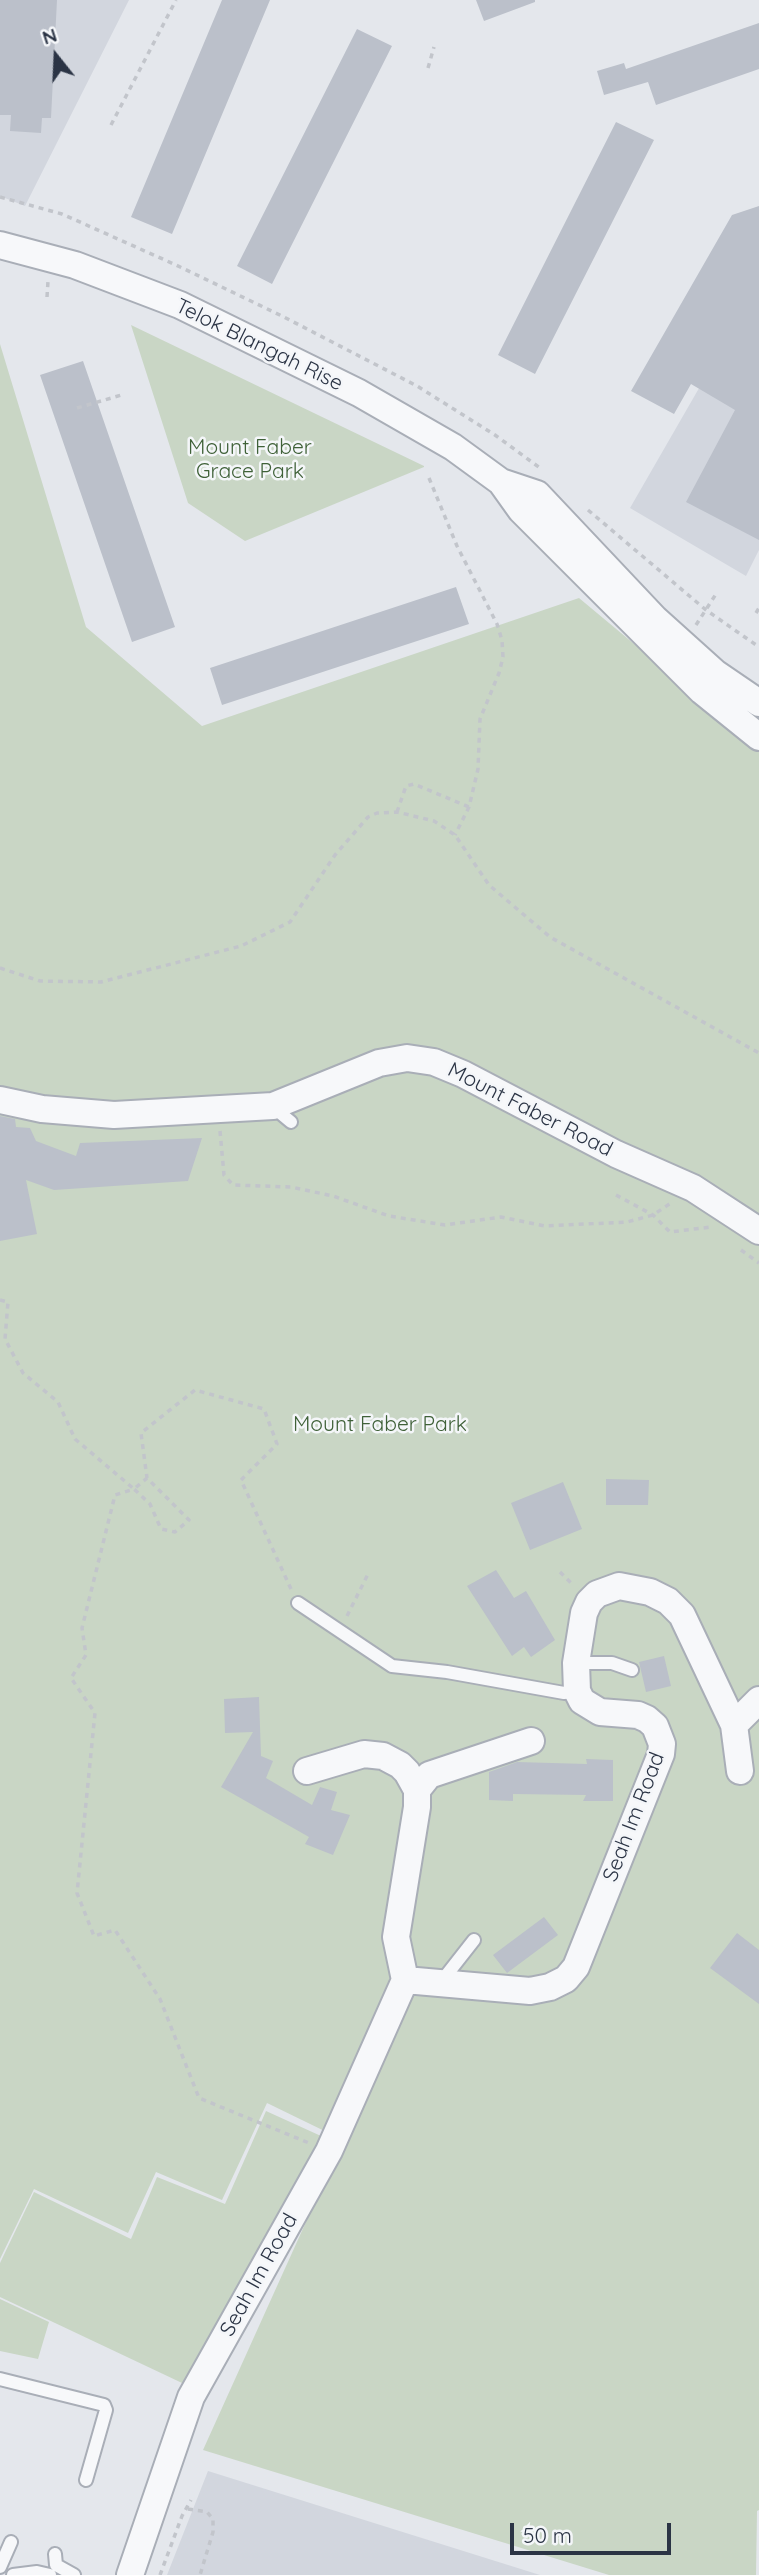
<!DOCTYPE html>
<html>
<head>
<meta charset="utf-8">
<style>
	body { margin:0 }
	#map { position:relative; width:759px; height:2575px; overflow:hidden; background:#e4e7ec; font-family:Quicksand,sans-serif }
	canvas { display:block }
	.north { position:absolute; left:21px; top:21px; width:70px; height:70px; -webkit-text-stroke:5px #f4f6f9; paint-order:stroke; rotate:342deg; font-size:19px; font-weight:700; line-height:28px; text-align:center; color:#2b3445 }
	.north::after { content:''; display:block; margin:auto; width:24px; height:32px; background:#2b3445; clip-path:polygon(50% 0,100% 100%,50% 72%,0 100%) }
	.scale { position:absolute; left:510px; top:2523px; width:161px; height:32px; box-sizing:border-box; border:4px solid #2b3445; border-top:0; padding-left:9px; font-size:21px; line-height:24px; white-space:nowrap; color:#2b3445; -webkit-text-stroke:5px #f4f6f9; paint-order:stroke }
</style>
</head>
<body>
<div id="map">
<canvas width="759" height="2575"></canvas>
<div class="north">N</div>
<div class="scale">50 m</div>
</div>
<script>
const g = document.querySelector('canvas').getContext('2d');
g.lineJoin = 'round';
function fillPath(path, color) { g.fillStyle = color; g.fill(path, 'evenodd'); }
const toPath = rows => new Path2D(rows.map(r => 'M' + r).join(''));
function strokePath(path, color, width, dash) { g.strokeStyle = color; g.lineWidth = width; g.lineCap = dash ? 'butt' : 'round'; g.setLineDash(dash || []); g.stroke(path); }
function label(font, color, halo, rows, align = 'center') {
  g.font = font + ' Quicksand,sans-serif'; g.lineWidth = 5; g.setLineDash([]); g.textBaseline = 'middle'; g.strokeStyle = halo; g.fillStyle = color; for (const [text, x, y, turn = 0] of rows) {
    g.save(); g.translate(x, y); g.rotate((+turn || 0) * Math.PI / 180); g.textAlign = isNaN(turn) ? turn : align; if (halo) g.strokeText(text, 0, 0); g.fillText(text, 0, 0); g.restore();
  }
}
const built = toPath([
	[0,0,129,0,25,206,0,196],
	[759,284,759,550,746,576,630,508],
	[208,2471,540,2575,167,2575]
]);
const green = toPath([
	[131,325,424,466,424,467,245,541,188,503],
	[0,344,86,627,202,726,579,598,759,748,759,2510,757,2511,756,2575,609,2575,203,2450,343,2140,267,2103,222,2200,156,2172,128,2233,34,2189,0,2259],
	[266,2111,321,2136,199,2391,0,2297,0,2263,34,2192,131,2239,157,2177,225,2204],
	[0,2299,49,2322,38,2359,0,2351]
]);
const building = toPath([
	[0,0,57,0,51,118,42,118,41,133,10,131,11,115,0,115],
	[222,0,270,0,172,234,131,217],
	[476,0,535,0,535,2,484,21],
	[759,23,759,69,656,105,648,82,604,95,597,71,624,63,626,69],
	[357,29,392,46,272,284,237,266],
	[616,122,654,140,535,374,498,355],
	[759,206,759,540,686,502,735,410,691,384,674,414,631,391,732,215],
	[83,361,175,627,132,642,40,375],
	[456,587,469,624,222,705,210,668],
	[0,1116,15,1119,16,1127,30,1128,36,1141,76,1156,80,1143,202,1138,188,1181,54,1190,26,1180,37,1234,0,1241],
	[606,1479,649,1480,648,1505,606,1505],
	[563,1482,582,1529,530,1550,511,1503],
	[496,1570,514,1598,526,1591,555,1640,531,1657,524,1647,512,1656,467,1586],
	[664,1656,671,1686,646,1692,639,1662],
	[259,1697,261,1756,273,1761,266,1778,312,1805,320,1787,337,1792,331,1810,350,1815,333,1855,305,1844,309,1837,221,1787,253,1732,225,1733,224,1699],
	[586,1759,613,1760,613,1801,583,1801,586,1795,513,1794,513,1801,489,1800,489,1772,517,1762,587,1764],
	[544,1917,558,1935,507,1973,493,1955],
	[737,1933,759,1950,759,2004,710,1968]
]);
const path = toPath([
	[428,68,434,47],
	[111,125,176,0],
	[0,197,62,214,176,265,282,316,417,386,495,435,540,468],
	[47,297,48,281],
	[77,408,125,394],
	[429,478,457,546,497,624,502,640,503,657,499,673,480,719,478,769,469,807,455,835],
	[588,510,706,610,759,647],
	[756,613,759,608],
	[696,625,716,594],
	[397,812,406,786,414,784,469,807],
	[0,968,40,981,101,982,241,946,290,922,335,855,368,817,377,813,397,812,434,821,455,835,489,885,550,937,759,1053],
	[220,1131,224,1175,233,1185,291,1187,333,1196,389,1216,445,1225,501,1217,545,1226,627,1222,653,1215,671,1203],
	[616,1195,653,1215,670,1232,711,1227],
	[741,1250,759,1263],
	[0,1300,8,1302,5,1339,23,1373,58,1402,75,1439,134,1489,147,1478],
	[560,1572,573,1585],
	[291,1589,241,1480,277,1444,264,1409,195,1390,141,1433,147,1478,189,1520,175,1532,161,1529,150,1504,134,1489,115,1495,82,1628,86,1655,71,1678,95,1713,77,1893,94,1936,115,1930,160,1999,199,2098,309,2143],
	[347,1616,369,1572],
	[188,2509,207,2512,213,2519,213,2532,200,2575],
	[160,2575,182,2516,191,2500]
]);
const service = toPath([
	[273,1107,291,1122],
	[298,1603,392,1666,447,1672,564,1693,577,1691],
	[576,1663,612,1663,632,1670],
	[441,1982,474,1940],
	[0,2379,104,2405,106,2410,86,2480],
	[55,2554,56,2565,74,2575],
	[0,2567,11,2542],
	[13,2575,37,2572,50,2575]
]);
const minor = toPath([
	[0,245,75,265,180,305,359,393,453,447,501,482,537,494,655,619,715,673,759,703],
	[501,482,521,510,702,691,759,737],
	[0,1100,42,1109,114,1115,273,1106,379,1063,407,1058,434,1062,463,1074,616,1154,693,1188,759,1231],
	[734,1725,759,1700],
	[417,1790,429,1775,531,1741],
	[405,1980,530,1991,550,1987,566,1979,576,1967,661,1754,662,1744,655,1726,647,1719,638,1715,600,1712,582,1701,577,1691,576,1663,584,1613,589,1602,597,1594,619,1586,650,1592,668,1601,682,1615,734,1725,740,1771],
	[130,2575,191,2397,329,2151,405,1980,396,1937,417,1807,417,1790,407,1772,400,1765,383,1756,364,1754,307,1771]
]);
const streetNames = [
	["Telok Blangah Rise",259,345,26],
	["Mount Faber Road",530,1110,27],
	["Seah Im Road",634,1817,-69],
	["Seah Im Road",259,2275,-61]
];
const parkNames = [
	["Mount Faber",250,448],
	["Grace Park",250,472],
	["Mount Faber Park",380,1425]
];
fillPath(built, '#d2d6de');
fillPath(green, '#c9d6c5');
fillPath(building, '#bbc0ca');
strokePath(service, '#a9aeb7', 16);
strokePath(minor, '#a9aeb7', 30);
strokePath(path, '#c2c5cb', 3.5, [5, 5]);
strokePath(service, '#f7f8fa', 12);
strokePath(minor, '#f7f8fa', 26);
label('21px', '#2b3445', '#f4f6f9', streetNames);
label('21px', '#3f6138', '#f4f6f9', parkNames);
</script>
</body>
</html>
